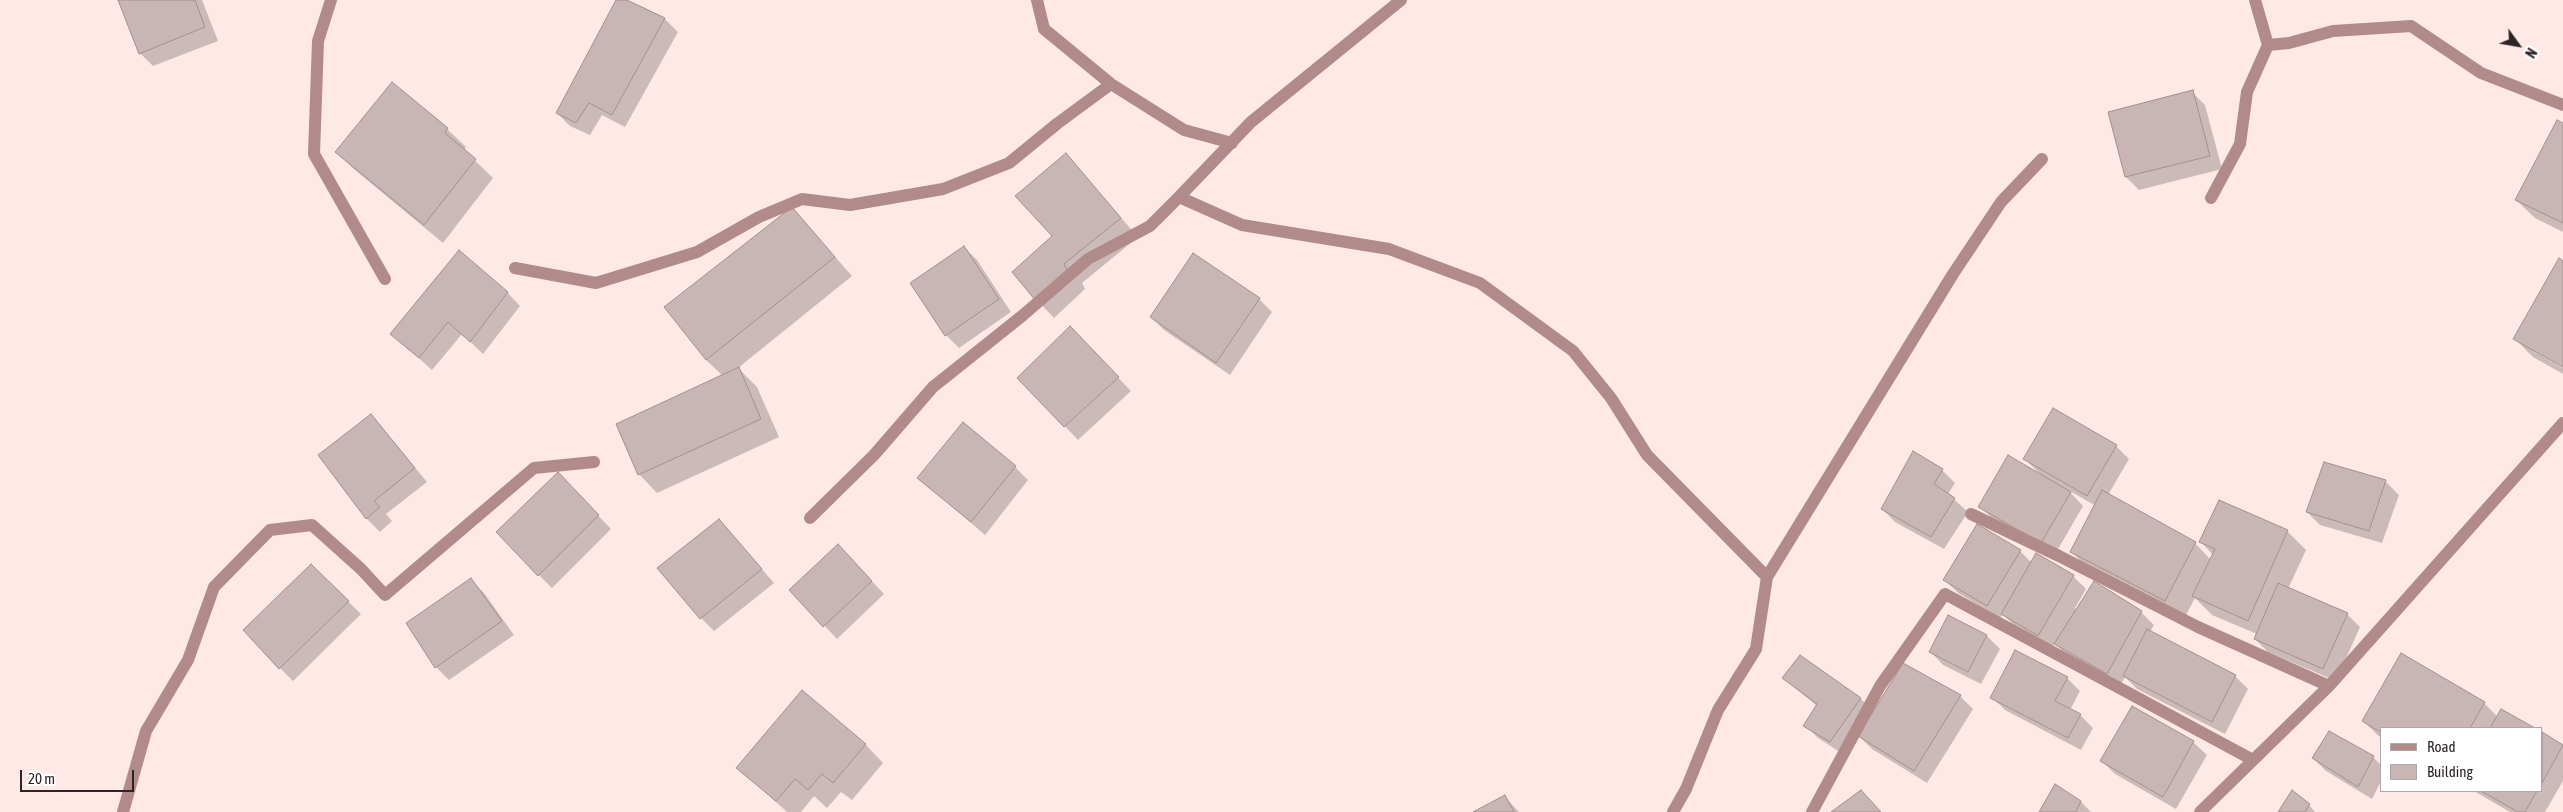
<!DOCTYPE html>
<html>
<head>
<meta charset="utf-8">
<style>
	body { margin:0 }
	#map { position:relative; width:2563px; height:812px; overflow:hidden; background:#fee9e7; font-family:"Asap Condensed",sans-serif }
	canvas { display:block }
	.legend { position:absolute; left:2380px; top:727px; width:162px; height:65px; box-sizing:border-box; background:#fff; border:1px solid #aba8a8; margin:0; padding:6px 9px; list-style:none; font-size:15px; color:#2d2525 }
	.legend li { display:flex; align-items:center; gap:10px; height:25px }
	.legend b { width:25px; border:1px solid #aba8a8 }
	.north { position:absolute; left:2493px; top:20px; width:50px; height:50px; -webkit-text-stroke:4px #fff; paint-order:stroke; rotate:122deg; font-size:14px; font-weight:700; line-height:20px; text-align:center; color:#2d2525 }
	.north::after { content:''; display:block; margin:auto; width:18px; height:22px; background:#2d2525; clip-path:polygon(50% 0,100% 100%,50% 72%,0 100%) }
	.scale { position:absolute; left:20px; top:770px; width:114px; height:22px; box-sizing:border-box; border:2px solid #2d2525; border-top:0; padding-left:6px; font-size:15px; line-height:18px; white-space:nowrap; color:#2d2525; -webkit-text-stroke:4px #fff; paint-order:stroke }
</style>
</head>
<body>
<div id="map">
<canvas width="2563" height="812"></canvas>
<ul class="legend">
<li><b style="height:6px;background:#b08b89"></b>Road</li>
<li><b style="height:14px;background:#c9b5b3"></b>Building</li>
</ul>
<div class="north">N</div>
<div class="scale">20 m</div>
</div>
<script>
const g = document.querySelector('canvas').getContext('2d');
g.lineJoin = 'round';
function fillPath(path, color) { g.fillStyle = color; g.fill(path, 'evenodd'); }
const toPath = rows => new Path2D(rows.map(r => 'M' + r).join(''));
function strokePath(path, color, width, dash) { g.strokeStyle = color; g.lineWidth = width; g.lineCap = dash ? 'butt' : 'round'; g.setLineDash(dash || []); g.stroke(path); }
const shadow = toPath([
	[121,0,202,0,218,41,153,66,140,53],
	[618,0,624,0,665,19,678,32,625,127,602,115,590,135,570,126,557,113],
	[2192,92,2205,105,2222,169,2139,190,2126,177,2110,113],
	[2563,125,2563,232,2535,218,2516,200],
	[447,129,466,147,464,150,493,178,443,243,355,170,336,152],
	[1066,155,1138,237,1082,283,1085,289,1054,318,1036,299,1053,236],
	[792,208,852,276,738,368,757,387,779,437,657,493,639,474,723,376,706,360],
	[964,247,977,260,1011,312,959,348,946,335],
	[2563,262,2563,365,2535,349,2535,352,2563,368,2563,374,2533,357,2514,338],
	[507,292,520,306,483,354,462,334,432,370,392,334],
	[1259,299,1272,312,1230,375,1164,330,1151,317],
	[1083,341,1131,391,1078,440,1019,378],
	[371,415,427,482,386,514,392,521,380,532,367,519,320,456],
	[2116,446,2129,459,2108,495,2195,543,2211,560,2213,555,2201,542,2287,531,2306,550,2288,589,2347,614,2360,627,2336,681,2268,652,2255,639,2257,634,2212,615,2195,598,2184,619,2090,571,2072,552,2096,506,2068,490,2083,506,2054,556,1993,519,1980,506,2041,475,2025,459],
	[2325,463,2386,482,2399,495,2382,543,2320,525,2307,512],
	[1015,467,1028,480,985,535,919,478],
	[1942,470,1955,483,1948,494,1968,512,1944,549,1895,522,1882,509],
	[571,487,611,529,552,588,539,575],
	[719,520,774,583,714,631,701,618],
	[2020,551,2032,563,2073,576,2086,589,2075,608,2077,610,2141,612,2154,625,2150,632,2235,676,2248,689,2225,734,2137,689,2125,677,2120,686,2068,657,2055,643,2051,648,2015,627,2003,614,2000,618,1958,593,1945,580],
	[851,559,884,594,837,639,791,590],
	[311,565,361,614,293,681,280,668],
	[471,580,484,593,514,635,449,680,436,667,408,623],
	[1949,617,1987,636,2000,649,1981,684,1943,665,1930,651],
	[2401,655,2484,703,2498,717,2502,711,2532,728,2382,728,2382,739,2363,721],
	[1904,664,1960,696,1973,709,1927,783,1872,749,1857,734,1843,754,1818,738,1805,725,1817,706,1783,678,1860,698,1874,712],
	[2067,678,2080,691,2070,710,2080,715,2093,728,2081,750,2005,710,1992,697],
	[2132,708,2193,742,2207,755,2176,809,2115,774,2102,761],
	[2542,734,2563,746,2563,781,2545,812,2510,812,2474,791,2542,791],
	[865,744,883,763,852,800,841,792,827,808,814,796,801,812,787,812,738,768],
	[2373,757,2382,766,2382,779,2372,799,2326,771,2313,758],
	[1505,797,1519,812,1476,812],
	[2081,802,2091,812,2041,812],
	[2309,805,2315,812,2279,812]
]);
const building = toPath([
	[118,0,195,0,205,27,139,54,118,0],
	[616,0,627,0,665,18,612,115,589,103,576,123,556,113,616,0],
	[392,82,448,128,445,133,476,159,424,225,335,152,392,82],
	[2193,90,2210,156,2125,177,2108,112,2193,90],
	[2557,120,2563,123,2563,223,2515,200,2557,120],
	[1066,153,1121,218,1064,264,1067,270,1035,300,1012,272,1052,236,1015,196,1066,153],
	[792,207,835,257,706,360,664,307,792,207],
	[964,246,999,299,945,336,910,283,964,246],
	[459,250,508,292,470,342,448,322,419,358,390,334,459,250],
	[1193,253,1260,298,1216,363,1150,317,1193,253],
	[2559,258,2563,261,2563,367,2513,339,2559,258],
	[1070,326,1119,377,1064,427,1017,378,1070,326],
	[739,367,761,419,638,475,616,424,739,367],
	[2053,408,2117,445,2087,496,2023,459,2053,408],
	[371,414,415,468,374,501,380,507,366,519,318,455,371,414],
	[963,422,1016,466,971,522,917,478,963,422],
	[1913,451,1943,469,1934,484,1955,498,1931,537,1881,509,1913,451],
	[2008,455,2071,492,2041,543,1978,507,2008,455],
	[2324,462,2386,480,2369,531,2306,512,2324,462],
	[558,472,599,515,538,576,496,532,558,472],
	[2102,490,2196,542,2165,601,2070,552,2102,490],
	[2219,500,2288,530,2248,621,2192,596,2215,549,2199,542,2219,500],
	[719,519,762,569,700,619,657,568,719,519],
	[1977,524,2021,550,1987,606,1943,580,1977,524],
	[838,544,872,581,823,627,789,590,838,544],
	[2036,553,2074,575,2038,636,2001,614,2036,553],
	[311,564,349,601,279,669,243,630,311,564],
	[471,578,502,621,435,668,406,623,471,578],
	[2094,581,2142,611,2107,674,2054,644,2094,581],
	[2278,583,2348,613,2323,669,2254,639,2278,583],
	[1948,615,1987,635,1968,672,1929,652,1948,615],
	[2147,629,2236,675,2212,722,2123,676,2147,629],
	[2015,650,2068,677,2055,701,2081,714,2068,738,1990,698,2015,650],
	[2401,653,2485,702,2470,728,2382,728,2382,733,2362,721,2401,653],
	[1800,655,1861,698,1830,742,1803,726,1817,704,1782,678,1800,655],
	[1903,663,1961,695,1914,771,1858,736,1903,663],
	[802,690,866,744,833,783,822,774,808,790,795,779,776,801,736,768,802,690],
	[2132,706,2194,741,2163,797,2100,761,2132,706],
	[2501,709,2535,728,2490,728,2501,709],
	[2329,731,2374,756,2358,787,2312,758,2329,731],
	[2542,732,2563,745,2542,783,2542,732],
	[2055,784,2081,801,2076,812,2039,812,2055,784],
	[1861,790,1881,812,1831,812,1861,790],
	[2292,790,2310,804,2305,812,2278,812,2292,790],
	[2481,791,2537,791,2525,812,2518,812,2481,791],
	[1505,795,1514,812,1473,812,1505,795]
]);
const street = toPath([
	[331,0,318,41,314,154,385,279],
	[1037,0,1044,29,1111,84,1184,130,1232,143],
	[2268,45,2289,43,2333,31,2411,26,2481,73,2563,105],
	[1179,197,1251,122,1401,0],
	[2211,198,2240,144,2247,92,2268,45,2255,0],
	[515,268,596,283,697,252,759,217,802,199,850,205,943,189,1009,163,1058,123,1111,84],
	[1971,514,2059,556,2198,627,2329,686],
	[810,518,874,455,933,387,1022,316,1088,259,1150,226,1179,197,1242,225,1389,249,1480,283,1573,351,1611,398,1647,455,1767,577],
	[123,812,146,731,188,660,214,587,270,530,312,525,361,569,385,595,534,468,594,462],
	[1673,812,1686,789,1718,710,1756,649,1767,577,1953,274,2001,202,2042,159],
	[1812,812,1880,686,1945,594,2253,760],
	[2200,812,2329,686,2563,423]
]);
fillPath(shadow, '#0003');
fillPath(building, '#c9b5b3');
strokePath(building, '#a28f8e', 1);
strokePath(street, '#b08b89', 12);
</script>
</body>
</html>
